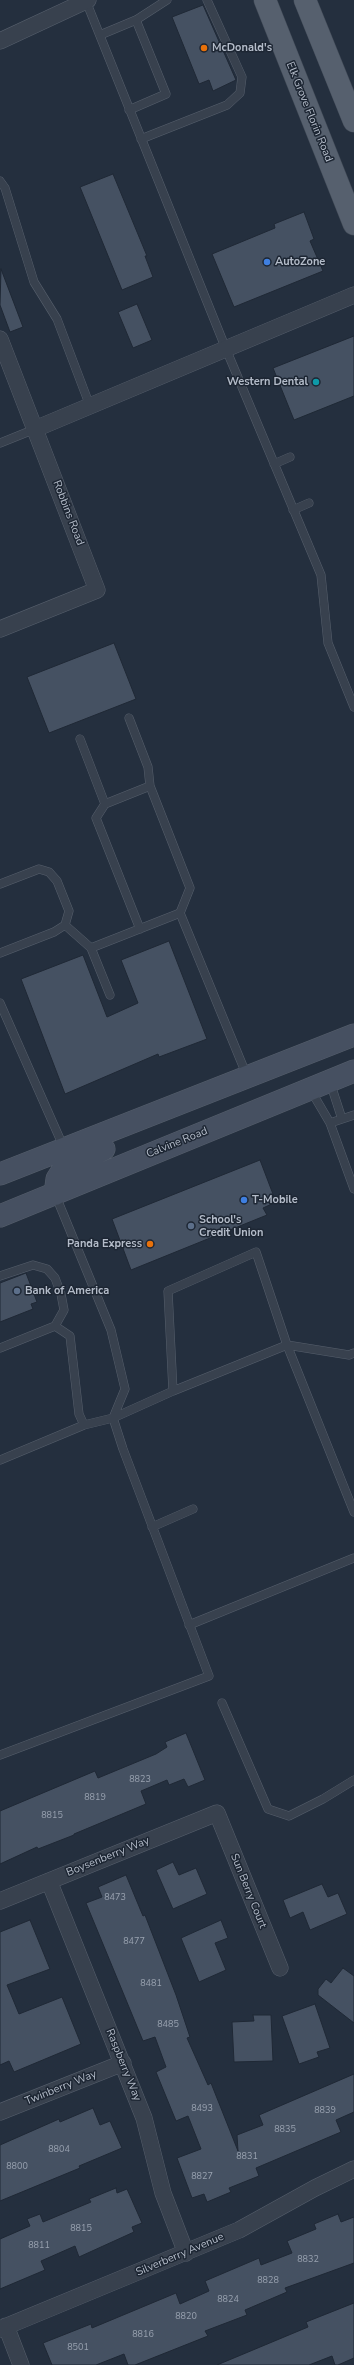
<!DOCTYPE html>
<html>
<head>
<meta charset="utf-8">
<style>
	body { margin:0 }
	canvas { display:block; background:#242f3e }
</style>
</head>
<body>
<canvas width="354" height="2365"></canvas>
<script>
const g = document.querySelector('canvas').getContext('2d');
g.lineJoin = 'round';
function fillPath(path, color) { g.fillStyle = color; g.fill(path, 'evenodd'); }
const toPath = rows => new Path2D(rows.map(r => 'M' + r).join(''));
function strokePath(path, color, width, dash) { g.strokeStyle = color; g.lineWidth = width; g.lineCap = dash ? 'butt' : 'round'; g.setLineDash(dash || []); g.stroke(path); }
function label(font, color, halo, rows, align = 'center') {
  g.font = font + ' "Nunito Sans",sans-serif'; g.lineWidth = 3; g.setLineDash([]); g.textBaseline = 'middle'; g.strokeStyle = halo; g.fillStyle = color; for (const [text, x, y, turn = 0] of rows) {
    g.save(); g.translate(x, y); g.rotate((+turn || 0) * Math.PI / 180); g.textAlign = isNaN(turn) ? turn : align; if (halo) g.strokeText(text, 0, 0); g.fillText(text, 0, 0); g.restore();
  }
}
const building = toPath([
	[203,5,236,80,213,91,209,80,199,84,172,17,203,5],
	[113,174,147,256,145,256,153,277,122,290,80,187,113,174],
	[304,212,314,239,310,241,323,271,234,307,212,254,275,228,274,224,304,212],
	[1,269,23,327,10,332,0,305,1,269],
	[137,304,152,340,133,348,118,312,137,304],
	[354,336,354,396,294,420,273,368,354,336],
	[114,643,136,699,49,733,27,677,114,643],
	[169,941,207,1039,159,1057,158,1054,65,1094,21,979,83,955,107,1017,138,1003,121,960,169,941],
	[260,1160,276,1202,263,1208,267,1215,131,1270,112,1219,260,1160],
	[26,1273,37,1302,31,1304,33,1309,0,1322,0,1283,26,1273],
	[186,1733,205,1780,188,1787,184,1779,169,1785,167,1780,141,1791,146,1804,74,1834,74,1835,38,1849,37,1847,0,1864,0,1811,95,1771,98,1778,156,1754,167,1747,165,1742,186,1733],
	[173,1862,179,1875,196,1868,207,1894,173,1909,156,1870,173,1862],
	[126,1875,143,1916,145,1915,176,1995,190,2037,187,2038,208,2085,211,2083,238,2151,237,2135,263,2125,259,2115,354,2074,354,2112,336,2120,341,2132,256,2168,259,2176,229,2188,231,2192,207,2202,204,2194,192,2198,177,2158,201,2149,188,2116,176,2121,156,2072,166,2067,155,2037,143,2041,86,1903,102,1897,98,1887,126,1875],
	[322,1884,328,1897,338,1893,347,1914,310,1930,303,1912,290,1918,283,1900,322,1884],
	[30,1920,50,1969,7,1985,19,2014,62,1997,81,2044,14,2072,9,2061,0,2065,0,1932,30,1920],
	[221,1920,228,1938,215,1943,226,1970,199,1982,181,1938,221,1920],
	[343,1968,354,1976,354,2023,318,1995,318,1989,326,1979,331,1983,343,1968],
	[315,2004,330,2048,317,2052,319,2057,299,2064,282,2016,315,2004],
	[253,2015,271,2015,273,2061,234,2062,232,2022,254,2021,253,2015],
	[93,2108,100,2125,110,2121,122,2148,79,2166,80,2168,0,2201,0,2145,59,2119,60,2122,93,2108],
	[116,2188,117,2193,127,2189,142,2223,132,2227,134,2232,79,2257,75,2246,41,2261,45,2270,0,2289,0,2239,30,2226,27,2219,40,2214,43,2222,91,2202,89,2199,116,2188],
	[338,2214,341,2222,354,2217,354,2263,285,2288,287,2292,245,2310,247,2315,205,2331,208,2336,135,2365,128,2365,124,2354,96,2365,52,2365,43,2343,91,2324,92,2328,176,2293,180,2304,209,2291,205,2281,259,2258,261,2265,292,2253,287,2241,316,2229,314,2224,338,2214],
	[354,2303,354,2358,338,2365,335,2365,332,2356,309,2365,217,2365,308,2327,306,2322,354,2303]
]);
const service = toPath([
	[86,1,226,349,321,575,328,643,354,707],
	[100,35,136,20,167,0],
	[129,110,166,94,136,20],
	[141,139,227,105,240,93,242,77,207,0],
	[0,181,5,188,34,282,57,319,90,406],
	[0,443,35,429],
	[274,464,290,457],
	[293,510,309,503],
	[129,718,148,767,150,786,190,888,180,913],
	[80,739,105,804,150,786],
	[105,804,96,818,140,929],
	[0,884,39,869,49,872,57,881,69,911,65,925,54,932,0,953],
	[65,925,91,948,180,913,247,1076],
	[91,948,110,995],
	[0,1003,64,1148],
	[330,1082,342,1119],
	[310,1089,330,1123,354,1189],
	[330,1123,354,1115],
	[0,1276,33,1265,47,1269,55,1278,61,1294,64,1310,55,1326],
	[287,1345,354,1512],
	[287,1345,349,1355,354,1353],
	[0,1348,55,1326,70,1336,79,1414,84,1425,0,1460],
	[84,1425,113,1418,173,1391,168,1291,256,1252,287,1345,173,1391],
	[152,1527,193,1509],
	[189,1625,354,1558],
	[222,1703,268,1809,289,1816,323,1799,354,1780],
	[0,1755,209,1676,123,1449,113,1418,125,1389,111,1330,55,1194]
]);
const minor = toPath([
	[0,41,88,0],
	[0,339,97,590,0,629],
	[35,429,354,295],
	[49,1881,144,2118,163,2193,186,2253],
	[0,1901,217,1813,280,1968],
	[0,2112,123,2063],
	[6,2326,21,2365],
	[0,2329,239,2230,315,2188,354,2169]
]);
const secondary = toPath([
	[0,1174,354,1035],
	[55,1194,57,1179,64,1168,104,1149],
	[0,1216,354,1071]
]);
const primary = toPath([
	[265,0,354,224],
	[305,0,354,121]
]);
const markers = [
	[204,48,4,"#e8710a"],
	[267,262,4,"#3f7fe0"],
	[316,382,4,"#0f9aa8"],
	[244,1200,4,"#3f7fe0"],
	[191,1226,4,"#5c6f8a"],
	[150,1244,4,"#e8710a"],
	[17,1291,4,"#5c6f8a"]
];
const numberNames = [
	["8823",140,1780],
	["8819",95,1798],
	["8815",52,1816],
	["8473",115,1898],
	["8477",134,1942],
	["8481",151,1984],
	["8485",168,2025],
	["8493",202,2109],
	["8839",325,2111],
	["8835",285,2130],
	["8804",59,2150],
	["8831",247,2157],
	["8800",17,2167],
	["8827",202,2177],
	["8815",81,2229],
	["8811",39,2246],
	["8832",308,2260],
	["8828",268,2281],
	["8824",228,2300],
	["8820",186,2317],
	["8816",143,2335],
	["8501",78,2348]
];
const poiNames = [
	["McDonald's",212,48],
	["AutoZone",275,262],
	["Western Dental",308,382,"right"],
	["T-Mobile",252,1200],
	["School's",199,1220],
	["Credit Union",199,1233],
	["Panda Express",142,1244,"right"],
	["Bank of America",25,1291]
];
const streetNames = [
	["Elk Grove Florin Road",309,112,68],
	["Robbins Road",68,513,69],
	["Calvine Road",177,1143,-22],
	["Boysenberry Way",108,1857,-22],
	["Sun Berry Court",248,1891,68],
	["Raspberry Way",123,2065,68],
	["Twinberry Way",61,2088,-22],
	["Silverberry Avenue",180,2255,-23]
];
fillPath(building, '#455162');
strokePath(building, '#1f2835', 1);
strokePath(service, '#565f6c', 9);
strokePath(minor, '#565f6c', 17);
strokePath(secondary, '#565f6c', 23);
strokePath(primary, '#414a57', 23);
strokePath(service, '#38414e', 8);
strokePath(minor, '#38414e', 16);
strokePath(secondary, '#465061', 22);
strokePath(primary, '#56606e', 22);
for (const [x, y, r, color] of markers) { const dot = new Path2D(); dot.arc(x, y, r, 0, 2 * Math.PI); g.fillStyle = color; g.fill(dot); strokePath(dot, '#1d2633', 1.5); }
label('9px', '#98a1af', null, numberNames);
label('bold 11px', '#b4bcc9', '#1d2633', poiNames, 'left');
label('11px', '#b4bcc9', '#1d2633', streetNames);
</script>
</body>
</html>
